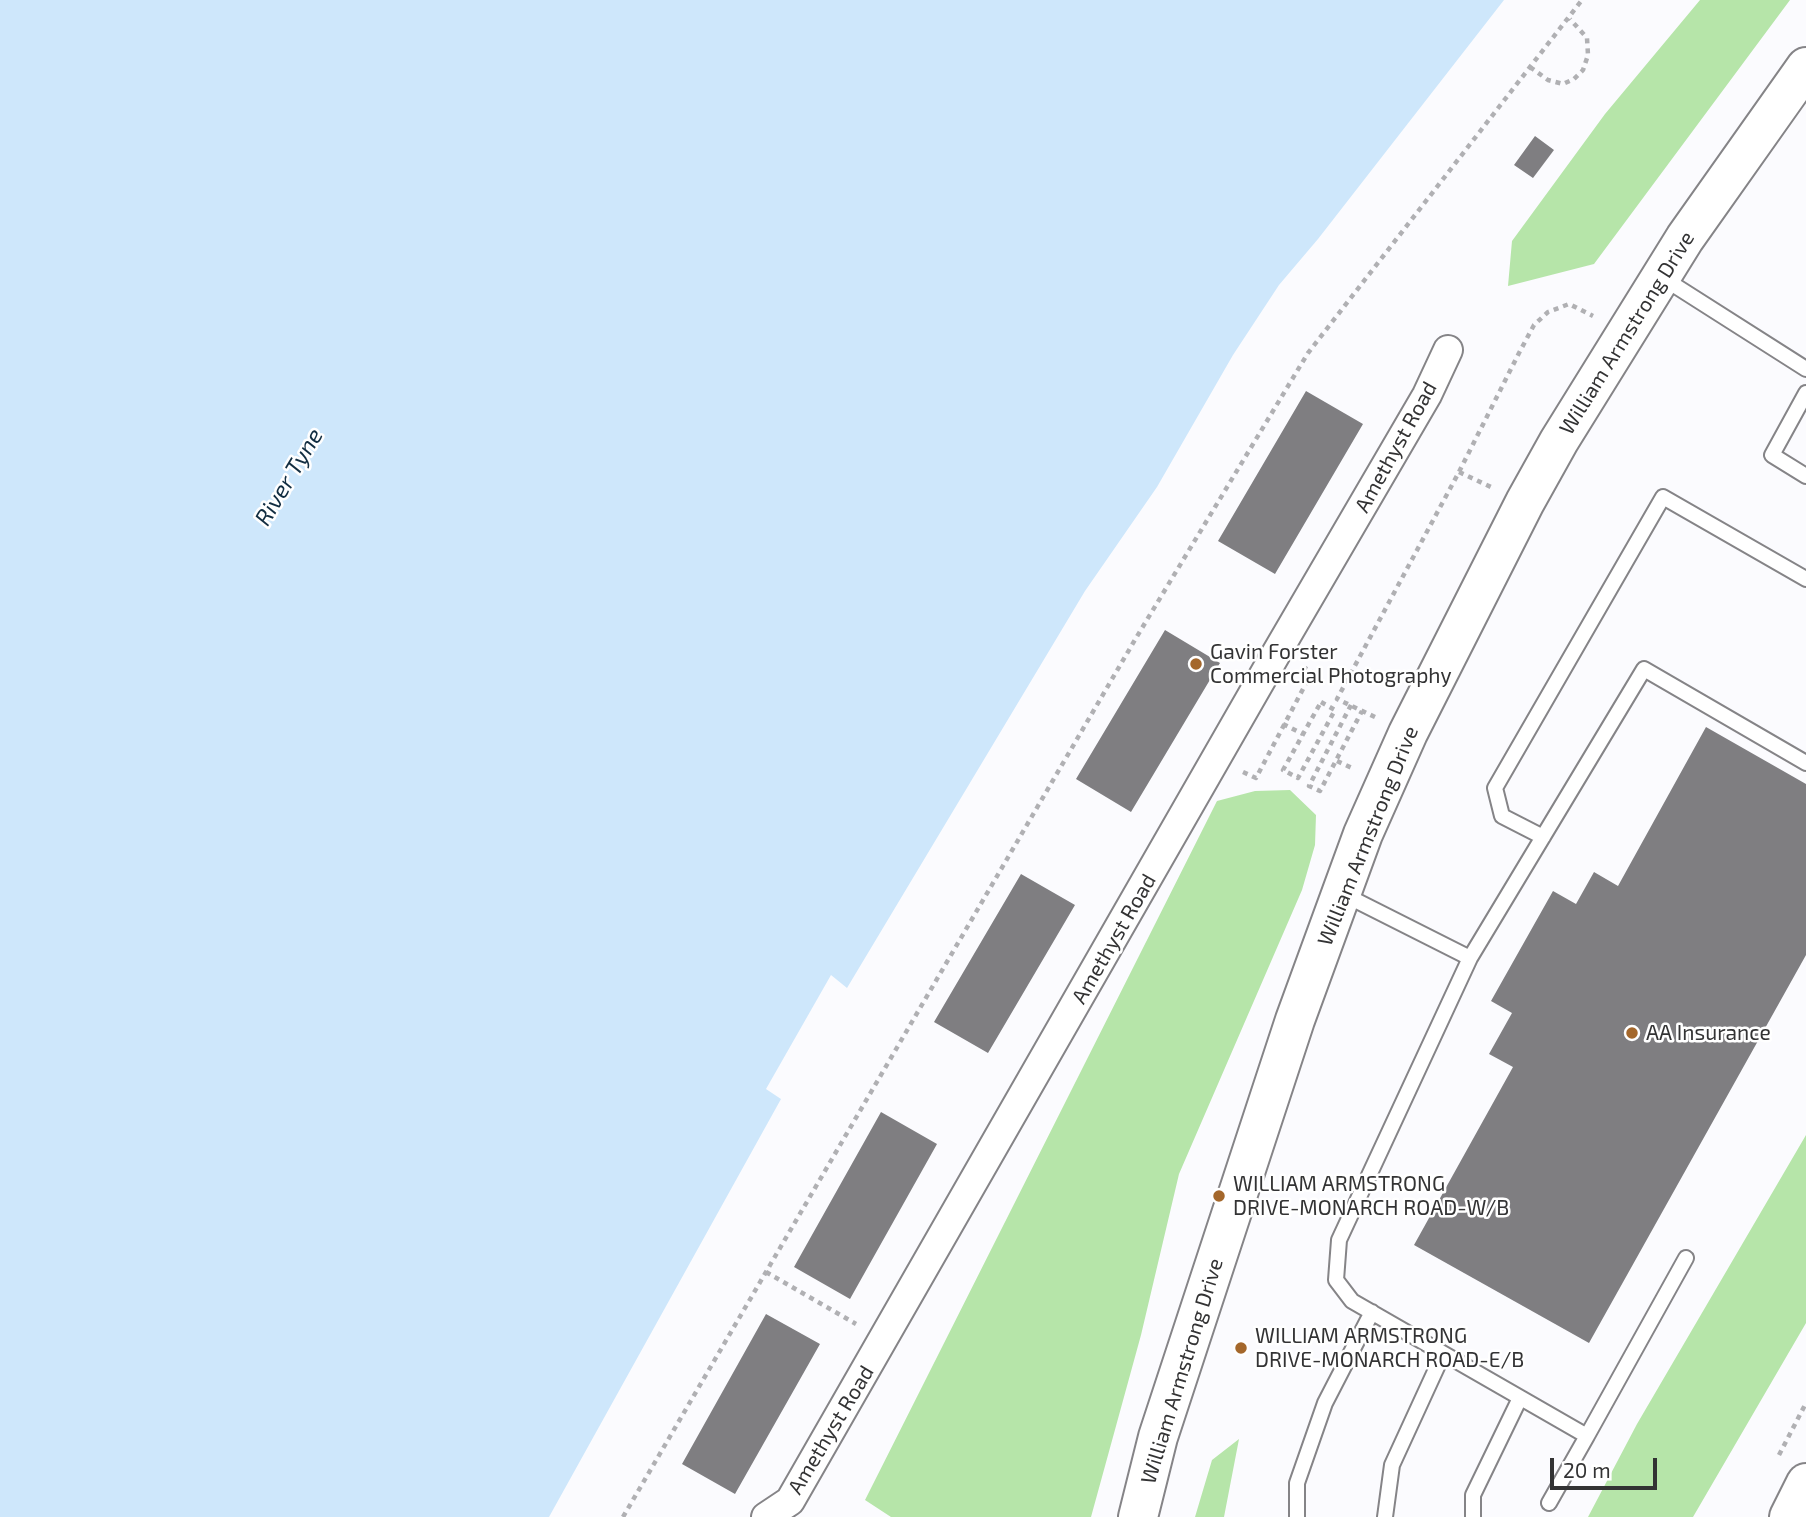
<!DOCTYPE html>
<html>
<head>
<meta charset="utf-8">
<style>
	body { margin:0 }
	#map { position:relative; width:1806px; height:1517px; overflow:hidden; background:#fbfbfe; font-family:"Exo 2",sans-serif }
	canvas { display:block }
	.scale { position:absolute; left:1550px; top:1458px; width:107px; height:32px; box-sizing:border-box; border:4px solid #333334; border-top:0; padding-left:9px; font-size:21px; line-height:24px; white-space:nowrap; color:#333334; -webkit-text-stroke:5px #fff; paint-order:stroke }
</style>
</head>
<body>
<div id="map">
<canvas width="1806" height="1517"></canvas>
<div class="scale">20 m</div>
</div>
<script>
const g = document.querySelector('canvas').getContext('2d');
g.lineJoin = 'round';
function fillPath(path, color) { g.fillStyle = color; g.fill(path, 'evenodd'); }
const toPath = rows => new Path2D(rows.map(r => 'M' + r).join(''));
function strokePath(path, color, width, dash) { g.strokeStyle = color; g.lineWidth = width; g.lineCap = dash ? 'butt' : 'round'; g.setLineDash(dash || []); g.stroke(path); }
function label(font, color, halo, rows, align = 'center') {
  g.font = font + ' "Exo 2",sans-serif'; g.lineWidth = 5; g.setLineDash([]); g.textBaseline = 'middle'; g.strokeStyle = halo; g.fillStyle = color; for (const [text, x, y, turn = 0] of rows) {
    g.save(); g.translate(x, y); g.rotate((+turn || 0) * Math.PI / 180); g.textAlign = isNaN(turn) ? turn : align; if (halo) g.strokeText(text, 0, 0); g.fillText(text, 0, 0); g.restore();
  }
}
const green = toPath([
	[1700,0,1790,0,1594,264,1508,286,1512,241,1605,114],
	[1290,790,1316,815,1315,845,1302,890,1179,1174,1141,1335,1091,1517,891,1517,865,1500,1217,801,1255,791],
	[1806,1135,1806,1323,1693,1517,1588,1517,1637,1424],
	[1239,1439,1224,1517,1195,1517,1212,1460]
]);
const water = toPath([
	[0,0,1504,0,1318,239,1279,285,1233,355,1157,487,1085,591,847,988,831,975,766,1089,781,1099,549,1517,0,1517]
]);
const building = toPath([
	[1535,136,1554,150,1533,178,1514,165],
	[1306,391,1363,424,1275,574,1218,541],
	[1165,630,1220,663,1131,812,1076,779],
	[1706,727,1806,784,1806,955,1589,1343,1414,1245,1513,1067,1489,1054,1512,1013,1491,1001,1553,891,1576,904,1594,872,1618,886],
	[1021,874,1075,905,988,1053,934,1022],
	[881,1112,937,1144,850,1299,794,1267],
	[766,1314,820,1344,735,1494,682,1464]
]);
const path = toPath([
	[1530,67,1548,80,1563,84,1574,79,1583,70,1588,55,1587,38,1570,19],
	[1459,472,1493,488],
	[1321,702,1335,710,1298,778,1283,770,1321,702],
	[1351,705,1309,786,1320,791,1362,711],
	[1375,717,1337,699,1459,472,1519,353,1534,325,1548,312,1569,304,1593,316],
	[1283,724,1303,734],
	[1337,761,1352,768],
	[1243,772,1256,778,1312,672,1305,668],
	[766,1272,856,1324],
	[1779,1455,1806,1403],
	[623,1517,1136,638,1308,353,1582,0]
]);
const lane = toPath([
	[1663,278,1806,369],
	[1806,393,1772,455,1806,476],
	[1543,837,1502,816,1495,788,1663,497,1806,579],
	[1343,894,1470,958],
	[1686,1258,1587,1436,1352,1301,1336,1280,1339,1240,1470,958,1644,669,1806,763],
	[1549,1503,1587,1436],
	[1297,1517,1297,1483,1325,1403,1372,1312],
	[1385,1517,1392,1465,1443,1354],
	[1473,1517,1473,1495,1520,1398]
]);
const street = toPath([
	[766,1517,790,1501,1277,652,1427,395,1448,350]
]);
const secondary = toPath([
	[1138,1517,1158,1437,1295,1020,1363,834,1408,733,1525,502,1559,441,1685,238,1806,67]
]);
const primary = toPath([
	[1789,1517,1806,1483]
]);
const markers = [
	[1196,664,7,"#a4672b"],
	[1632,1033,7,"#a4672b"],
	[1219,1196,7,"#a4672b"],
	[1241,1348,7,"#a4672b"]
];
const streetNames = [
	["William Armstrong Drive",1627,333,-58],
	["Amethyst Road",1396,447,-61],
	["William Armstrong Drive",1368,836,-68],
	["Amethyst Road",1114,939,-60],
	["William Armstrong Drive",1182,1371,-73],
	["Amethyst Road",831,1430,-59]
];
const poiNames = [
	["Gavin Forster",1210,652],
	["Commercial Photography",1210,676],
	["AA Insurance",1646,1033],
	["WILLIAM ARMSTRONG",1233,1184],
	["DRIVE-MONARCH ROAD-W/B",1233,1208],
	["WILLIAM ARMSTRONG",1255,1336],
	["DRIVE-MONARCH ROAD-E/B",1255,1360]
];
const waterNames = [
	["River Tyne",289,477,-59]
];
fillPath(green, '#b6e5a9');
fillPath(water, '#cee7fb');
fillPath(building, '#7f7e81');
strokePath(lane, '#858487', 18);
strokePath(street, '#858487', 32);
strokePath(secondary, '#858487', 42);
strokePath(primary, '#858487', 42);
strokePath(path, '#b0b0b3', 4.5, [5, 5]);
strokePath(lane, '#fff', 14);
strokePath(street, '#fff', 28);
strokePath(secondary, '#fff', 38);
strokePath(primary, '#fff', 38);
for (const [x, y, r, color] of markers) { const dot = new Path2D(); dot.arc(x, y, r, 0, 2 * Math.PI); g.fillStyle = color; g.fill(dot); strokePath(dot, '#fff', 2.5); }
label('21px', '#333334', '#fff', streetNames);
label('21px', '#333334', '#fff', poiNames, 'left');
label('italic 23px', '#112d41', '#fff', waterNames);
</script>
</body>
</html>
